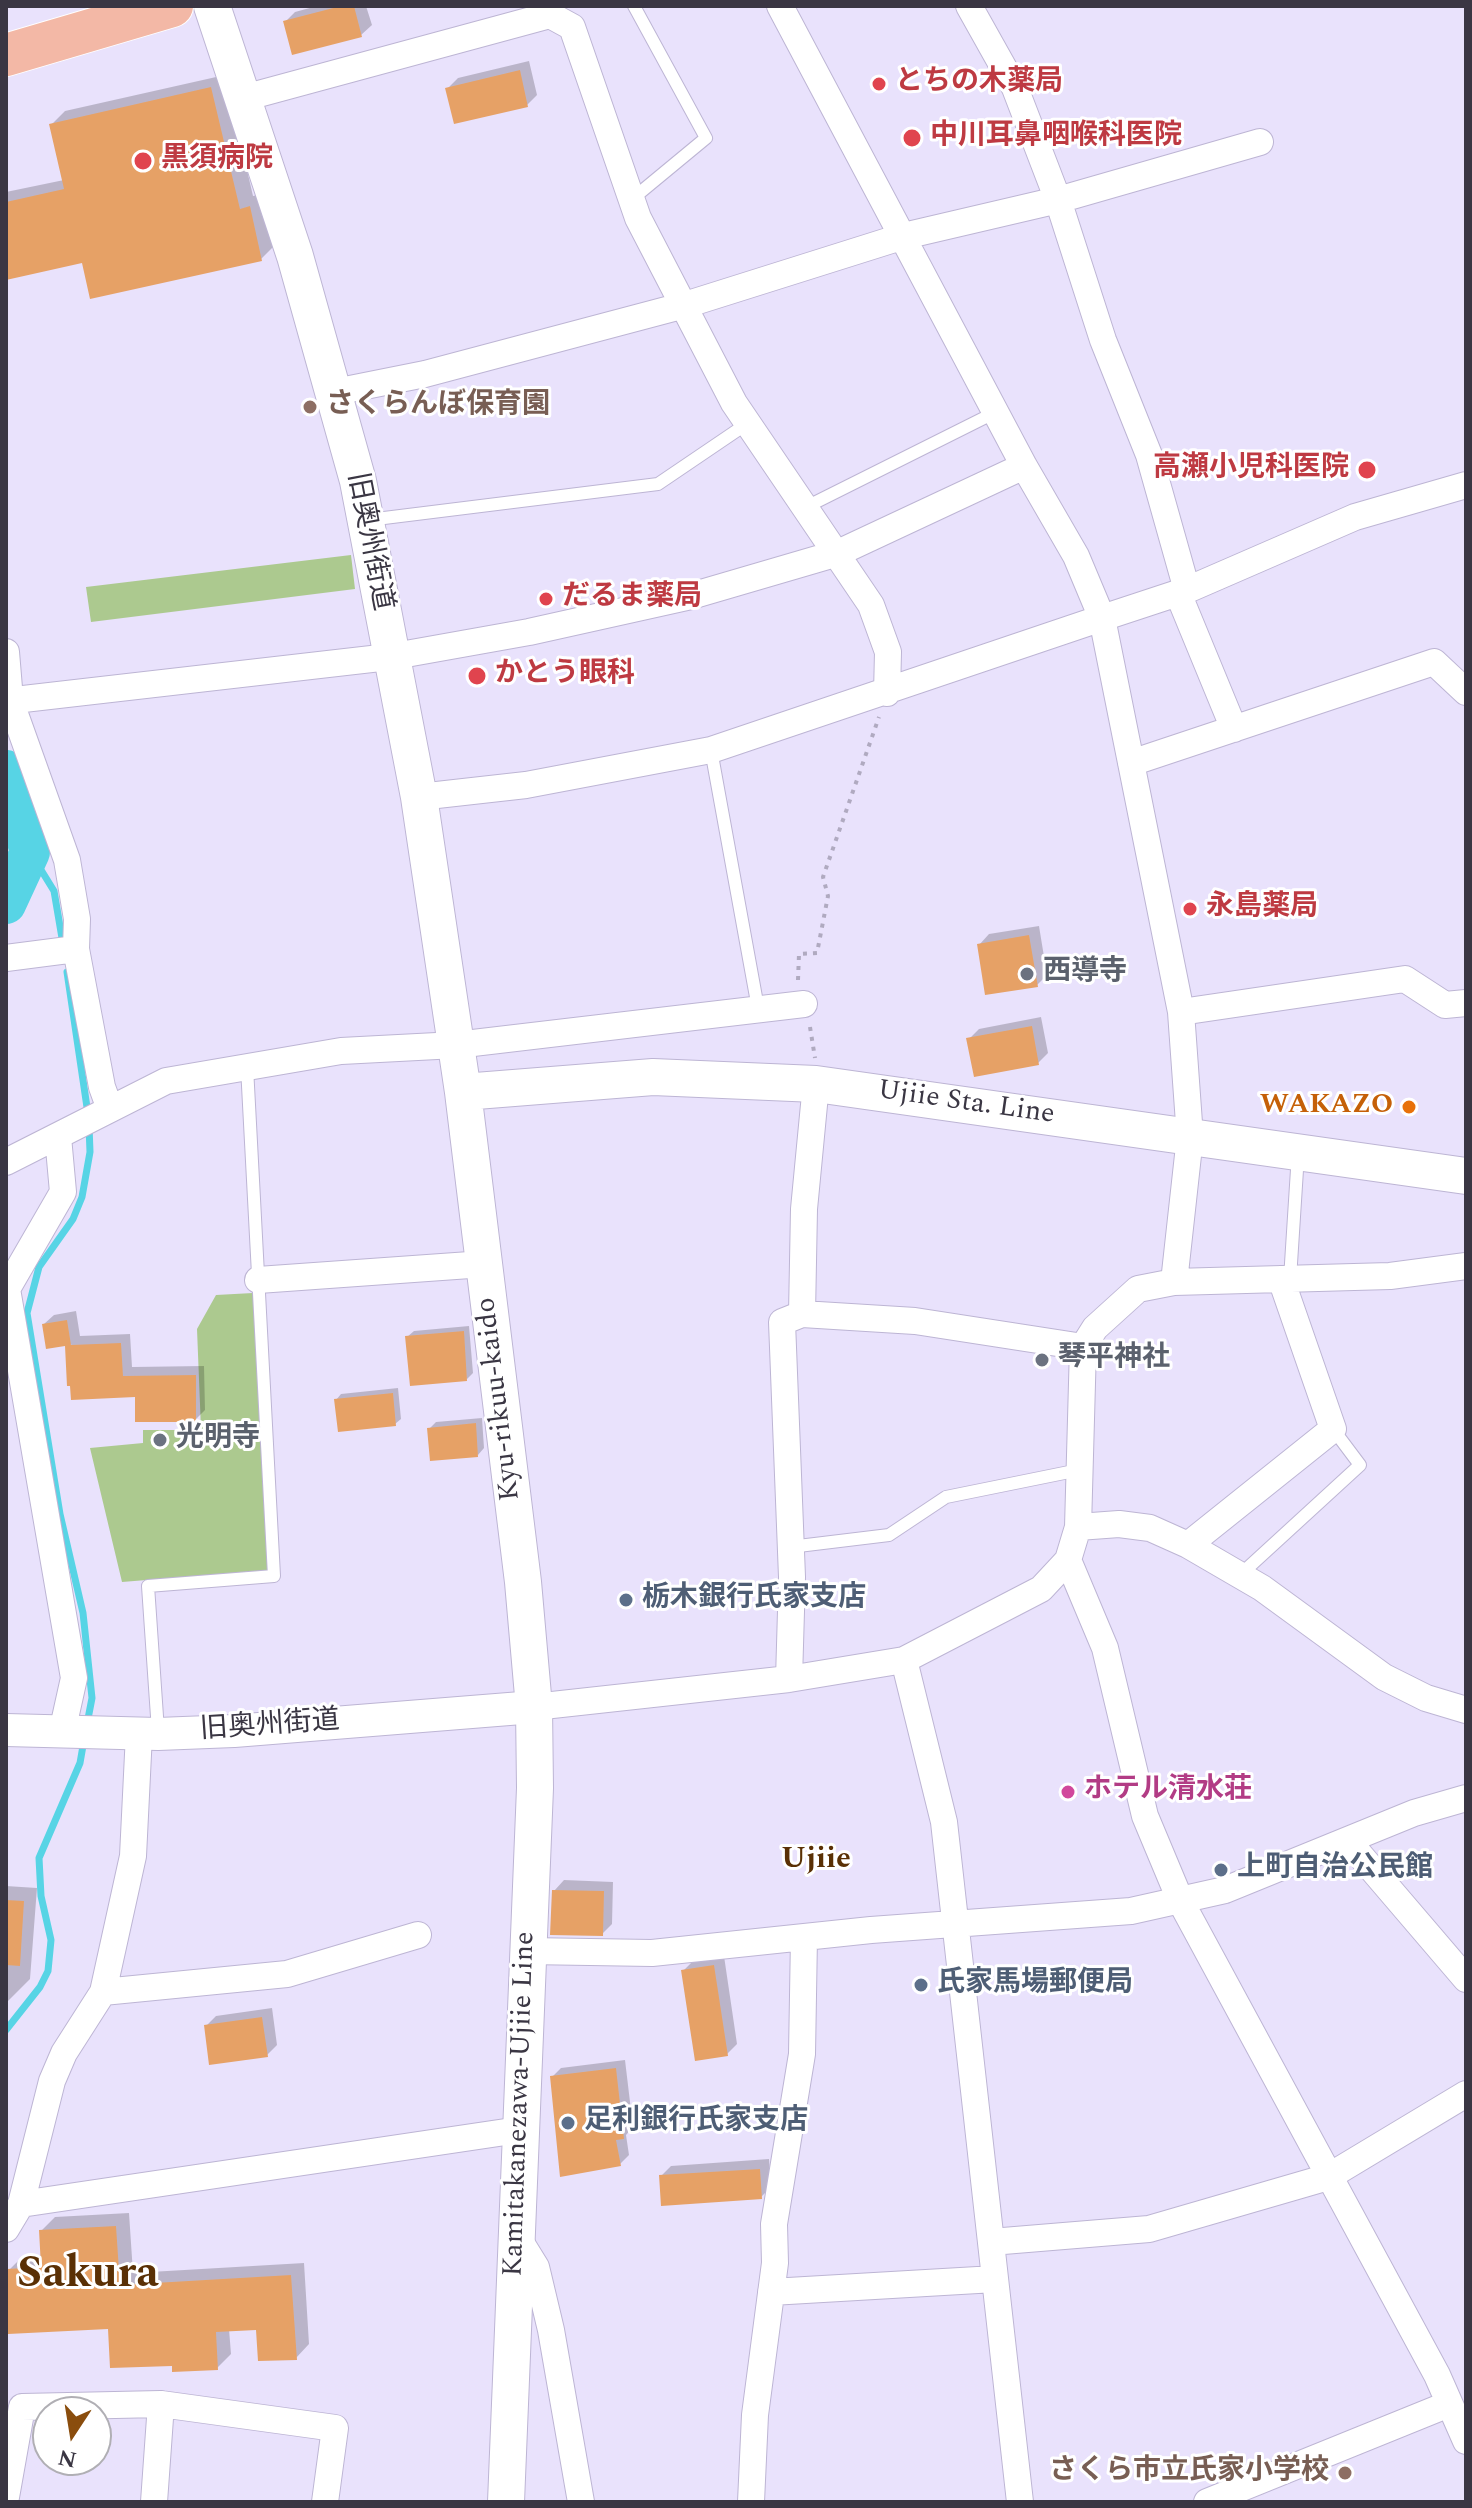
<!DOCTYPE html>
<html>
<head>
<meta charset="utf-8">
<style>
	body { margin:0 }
	#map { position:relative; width:1472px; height:2508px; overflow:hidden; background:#e9e2fc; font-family:Spectral,serif }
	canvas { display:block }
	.frame { position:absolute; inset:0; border:8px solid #3a3643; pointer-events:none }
	.north { position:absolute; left:32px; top:2396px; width:80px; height:80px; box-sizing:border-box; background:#fff; border:2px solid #b0afb4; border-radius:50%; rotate:192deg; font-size:22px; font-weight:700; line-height:32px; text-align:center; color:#3a3643 }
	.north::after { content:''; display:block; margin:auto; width:28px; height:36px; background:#8a4d0d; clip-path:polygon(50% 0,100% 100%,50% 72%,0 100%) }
</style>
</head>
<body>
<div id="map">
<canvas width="1472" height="2508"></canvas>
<div class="frame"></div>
<div class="north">N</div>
</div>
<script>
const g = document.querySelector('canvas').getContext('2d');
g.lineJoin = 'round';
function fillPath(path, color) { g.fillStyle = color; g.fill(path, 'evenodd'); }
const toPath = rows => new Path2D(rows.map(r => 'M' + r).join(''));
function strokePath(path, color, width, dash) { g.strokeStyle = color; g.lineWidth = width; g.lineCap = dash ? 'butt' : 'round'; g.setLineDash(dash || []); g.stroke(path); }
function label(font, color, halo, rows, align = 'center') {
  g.font = font + ' Spectral,"Noto Sans JP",serif'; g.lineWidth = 6; g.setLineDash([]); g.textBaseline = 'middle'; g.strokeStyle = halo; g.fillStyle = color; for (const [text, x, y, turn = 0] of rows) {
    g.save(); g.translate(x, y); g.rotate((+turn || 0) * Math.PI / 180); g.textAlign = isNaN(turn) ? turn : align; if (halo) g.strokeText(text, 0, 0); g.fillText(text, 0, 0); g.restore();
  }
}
const green = toPath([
	[351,555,355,589,91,622,86,587],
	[253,1293,269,1570,122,1582,90,1448,143,1443,143,1430,201,1430,197,1329,216,1295]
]);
const shadow = toPath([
	[317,6,366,6,372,25,361,35,285,22,295,12],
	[529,61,537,95,527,105,448,88,458,78],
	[225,75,253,196,263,194,275,245,261,259,84,261,6,278,6,192,64,180,51,125,65,111],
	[1039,926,1047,975,1037,985,979,945,989,934],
	[1041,1017,1048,1053,1038,1063,969,1039,979,1029],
	[76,1311,80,1336,130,1334,132,1367,204,1366,205,1410,195,1420,137,1395,44,1324,54,1315],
	[469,1326,473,1373,467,1379,407,1337,414,1331],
	[398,1388,401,1419,395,1424,336,1400,341,1394],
	[482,1418,484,1448,478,1455,429,1429,436,1422],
	[564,1880,613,1882,612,1924,602,1934,554,1891],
	[6,1886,37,1888,30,1979,6,2003],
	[724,1956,737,2044,727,2054,683,1971,693,1961],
	[272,2008,277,2045,267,2055,206,2026,216,2016],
	[625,2060,633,2127,626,2135,629,2155,620,2164,552,2077,561,2068],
	[769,2159,771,2187,761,2197,661,2176,671,2166],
	[129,2213,133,2273,304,2263,309,2344,296,2358,258,2327,229,2329,231,2354,217,2368,174,2364,9,2270,23,2256,42,2255,41,2231,55,2217]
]);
const stream = toPath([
	[30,852,54,891,63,944],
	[67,972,88,1114],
	[87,1724,92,1698,83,1613,60,1514,27,1313,39,1267,73,1219,82,1197,90,1152,89,1126],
	[6,2030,40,1987,48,1971,51,1940,41,1896,39,1858,80,1763,84,1740]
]);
const river = toPath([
	[6,770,30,852,6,904]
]);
const building = toPath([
	[341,6,354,6,362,37,292,55,283,21],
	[520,70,528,107,454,124,445,88],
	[211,87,240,209,250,206,262,261,90,299,82,263,6,280,6,202,64,189,49,124],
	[1029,935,1038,987,985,995,977,944],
	[1032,1026,1039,1065,974,1077,966,1038],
	[67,1320,71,1345,121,1343,123,1376,196,1375,196,1422,135,1422,135,1397,71,1400,70,1386,67,1386,65,1346,46,1349,42,1324],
	[464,1331,467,1381,410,1386,405,1336],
	[393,1393,396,1426,338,1432,334,1399],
	[476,1423,478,1457,430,1461,427,1428],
	[552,1890,604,1891,603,1936,550,1935],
	[6,1900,24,1901,20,1966,6,1965],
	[714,1965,728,2056,695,2061,681,1970],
	[262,2017,268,2057,209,2065,204,2025],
	[616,2068,624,2139,616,2140,621,2166,560,2177,550,2076],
	[760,2169,762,2199,661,2206,659,2175],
	[116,2226,120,2285,291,2275,297,2360,258,2361,256,2330,216,2332,218,2370,172,2372,172,2366,110,2368,108,2329,8,2334,7,2269,41,2267,39,2230]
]);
const path = toPath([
	[798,980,799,954,817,953,828,896,823,877,879,717],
	[810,1027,815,1058]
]);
const service = toPath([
	[631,200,706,138,634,6],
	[806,507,996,412],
	[368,520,658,484,748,423],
	[711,750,758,1008],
	[1290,1279,1298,1154],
	[790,1547,889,1535,946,1497,1079,1470],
	[1240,1575,1360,1465,1333,1429],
	[158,1731,148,1586,274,1576,247,1067]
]);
const minor = toPath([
	[546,6,550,15,572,27,638,218,734,403,871,605,888,652,887,693],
	[969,6,1015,88,1058,200,1260,142],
	[240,99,550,15],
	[335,392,425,374,685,305,904,236,1058,200,1103,340,1149,455,1187,590],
	[1178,593,1234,729],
	[6,652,10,700,67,860,77,919,76,949,102,1087,110,1109],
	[6,701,389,657,529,632,691,596,838,553,1024,466],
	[1131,763,1434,662,1466,692],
	[419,797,526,785,711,750,1102,618,1076,556,1024,466,780,6],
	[6,958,76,949],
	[1181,1012,1405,979,1445,1005,1466,1003],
	[58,1137,63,1192,7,1289,74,1678,62,1732],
	[6,1162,166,1081,341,1051,456,1045,804,1004],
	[258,1280,484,1264],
	[1174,1282,1190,1137,1181,1012,1102,618,1187,590,1355,517,1466,485],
	[802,1314,804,1209,816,1084],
	[1078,1527,1119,1524,1150,1528,1188,1545,1262,1588,1384,1677,1426,1698,1466,1710],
	[1188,1545,1333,1429,1281,1279],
	[1068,1560,1105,1648,1145,1816,1181,1902,1437,2375,1466,2441],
	[904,1660,944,1822,1020,2502],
	[789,1679,792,1577,782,1322,802,1314,915,1321,1083,1347],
	[534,1707,789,1679,904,1660,1041,1589,1068,1560,1078,1527,1083,1347,1095,1328,1138,1289,1174,1282,1390,1276,1466,1266],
	[1348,1841,1466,1979],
	[527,1951,652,1953,871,1930,1131,1911,1225,1890,1414,1813,1466,1798],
	[103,1992,287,1974,418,1935],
	[21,2204,519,2130],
	[6,2229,21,2204,52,2081,64,2053,103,1992,133,1856,139,1734],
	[515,2233,536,2267,551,2330,581,2502],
	[991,2242,1149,2229,1328,2177,1466,2094],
	[771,2292,995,2279],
	[6,2497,22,2407,161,2404,335,2428,325,2502],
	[154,2502,161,2404],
	[751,2502,755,2415,775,2263,774,2224,802,2054,804,1937],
	[1207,2502,1449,2404]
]);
const tertiary = toPath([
	[6,1730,158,1734,234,1731,534,1707]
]);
const secondary = toPath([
	[212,6,295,256,358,481,419,797,463,1092,523,1582,534,1707,535,1788,506,2502],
	[463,1092,653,1077,816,1084,1466,1176]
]);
const trunk = toPath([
	[6,55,172,6]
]);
const markers = [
	[879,84,8,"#e0444e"],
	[912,138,10,"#e0444e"],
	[143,161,10,"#e0444e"],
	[310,407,8,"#8d6e63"],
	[1367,470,10,"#e0444e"],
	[546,599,8,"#e0444e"],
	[477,676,10,"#e0444e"],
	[1190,909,8,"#e0444e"],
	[1027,974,8,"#6b7280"],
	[1409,1107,8,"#e8710a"],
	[1042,1360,8,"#6b7280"],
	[160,1440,8,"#6b7280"],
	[626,1600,8,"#5c6f8a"],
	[1068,1792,8,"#d1479c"],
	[1221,1870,8,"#5c6f8a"],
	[921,1985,8,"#5c6f8a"],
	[568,2123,8,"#5c6f8a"],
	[1345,2473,8,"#8d6e63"]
];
const healthNames = [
	["とちの木薬局",895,84],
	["中川耳鼻咽喉科医院",930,138],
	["黒須病院",161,161],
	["高瀬小児科医院",1349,470,"right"],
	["だるま薬局",562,599],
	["かとう眼科",495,676],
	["永島薬局",1206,909]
];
const educationNames = [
	["さくらんぼ保育園",326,407],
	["さくら市立氏家小学校",1329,2473,"right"]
];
const streetNames = [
	["旧奥州街道",368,542,79],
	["Ujiie Sta. Line",966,1104,8],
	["Kyu-rikuu-kaido",500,1399,-97],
	["旧奥州街道",270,1727,-4],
	["Kamitakanezawa-Ujiie Line",521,2104,-88]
];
const worshipNames = [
	["西導寺",1043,974],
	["琴平神社",1058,1360],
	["光明寺",176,1440]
];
const foodNames = [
	["WAKAZO",1393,1107]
];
const serviceNames = [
	["栃木銀行氏家支店",642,1600],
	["上町自治公民館",1237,1870],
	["氏家馬場郵便局",937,1985],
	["足利銀行氏家支店",584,2123]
];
const hotelNames = [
	["ホテル清水荘",1084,1792]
];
const neighbourhoodNames = [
	["Ujiie",816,1861]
];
const townNames = [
	["Sakura",88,2277]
];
fillPath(green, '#acc98f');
fillPath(shadow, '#0003');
strokePath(stream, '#57d4e5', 7);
strokePath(river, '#57d4e5', 40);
fillPath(building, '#e6a166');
strokePath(service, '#bdb5d4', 14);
strokePath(minor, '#bdb5d4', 28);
strokePath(tertiary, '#bdb5d4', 34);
strokePath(secondary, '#bdb5d4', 38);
strokePath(trunk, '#fff', 44);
strokePath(path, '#b0aac0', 4, [4, 6]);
strokePath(service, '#fff', 12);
strokePath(minor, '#fff', 26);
strokePath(tertiary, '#fff', 32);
strokePath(secondary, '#fff', 36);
strokePath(trunk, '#f3b8a6', 42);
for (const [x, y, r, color] of markers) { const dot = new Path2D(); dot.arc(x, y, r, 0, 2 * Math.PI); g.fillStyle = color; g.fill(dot); strokePath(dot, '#fff', 3); }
label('bold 28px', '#be3a42', '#fff', healthNames, 'left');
label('bold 28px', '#785e54', '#fff', educationNames, 'left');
label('28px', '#3a3643', '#fff', streetNames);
label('bold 28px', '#5b616d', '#fff', worshipNames, 'left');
label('bold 28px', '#c56008', '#fff', foodNames, 'right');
label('bold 28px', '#4e5e75', '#fff', serviceNames, 'left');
label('bold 28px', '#b23c85', '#fff', hotelNames, 'left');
label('bold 30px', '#5a3005', '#fff', neighbourhoodNames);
label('bold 44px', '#5a3005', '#fff', townNames);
</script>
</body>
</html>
